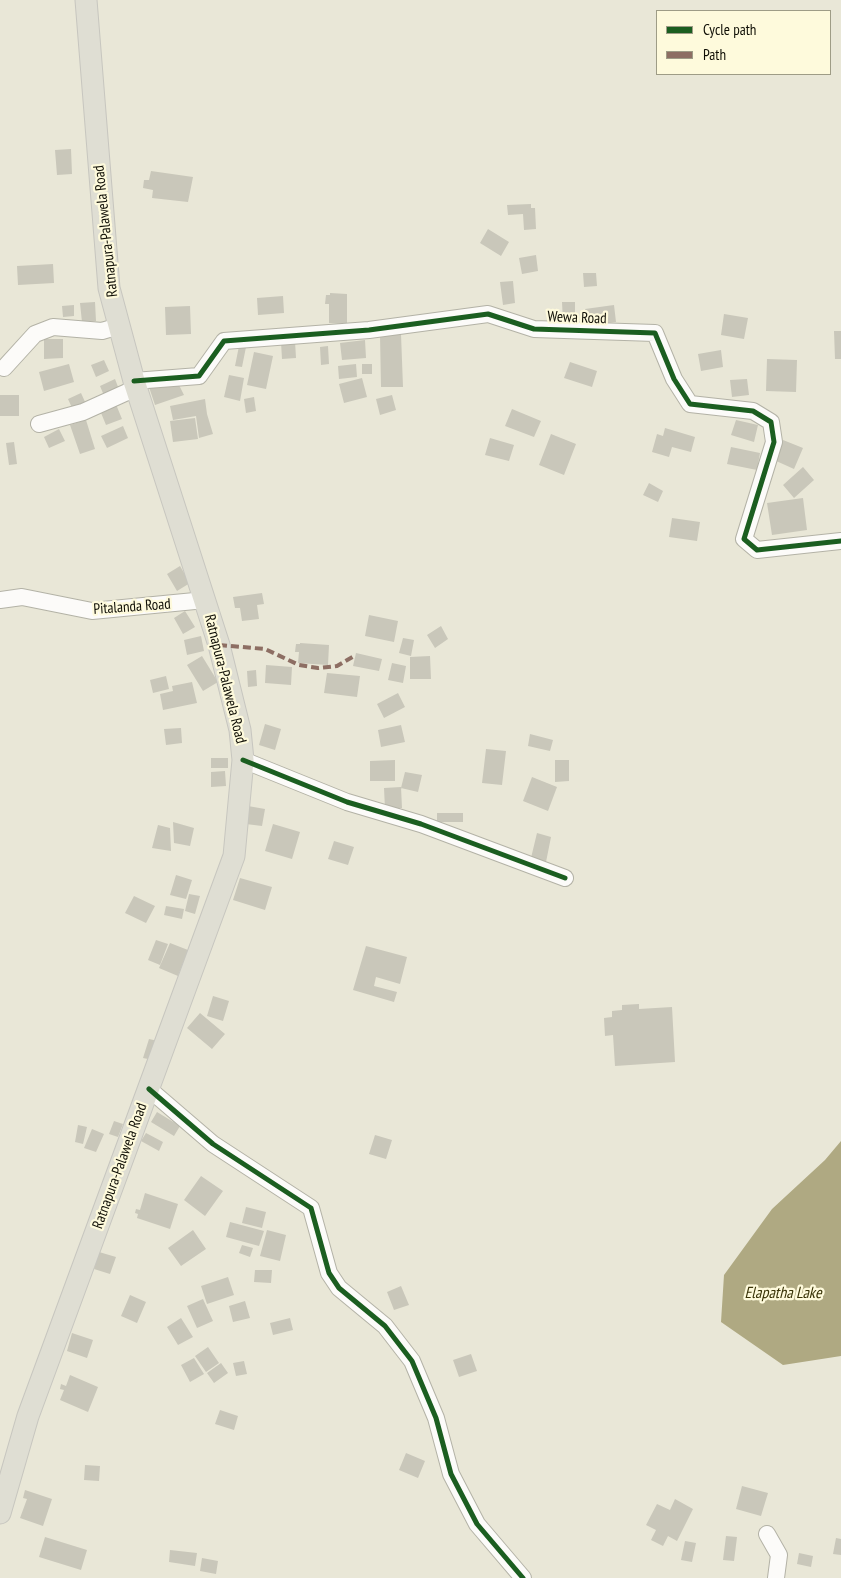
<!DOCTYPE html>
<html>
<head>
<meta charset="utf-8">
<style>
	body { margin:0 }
	#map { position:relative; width:841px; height:1578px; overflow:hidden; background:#e9e7d7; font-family:"PT Sans Narrow",sans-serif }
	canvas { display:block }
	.legend { position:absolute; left:656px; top:10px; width:175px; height:65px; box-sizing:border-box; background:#fefadc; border:1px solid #9e9c86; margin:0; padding:6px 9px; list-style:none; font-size:15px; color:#0f0e05 }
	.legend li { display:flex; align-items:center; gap:10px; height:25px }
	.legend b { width:25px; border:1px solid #9e9c86 }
</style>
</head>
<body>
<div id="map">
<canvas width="841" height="1578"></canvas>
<ul class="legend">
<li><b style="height:6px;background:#1b5e20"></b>Cycle path</li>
<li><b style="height:6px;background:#8d6e63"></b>Path</li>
</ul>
</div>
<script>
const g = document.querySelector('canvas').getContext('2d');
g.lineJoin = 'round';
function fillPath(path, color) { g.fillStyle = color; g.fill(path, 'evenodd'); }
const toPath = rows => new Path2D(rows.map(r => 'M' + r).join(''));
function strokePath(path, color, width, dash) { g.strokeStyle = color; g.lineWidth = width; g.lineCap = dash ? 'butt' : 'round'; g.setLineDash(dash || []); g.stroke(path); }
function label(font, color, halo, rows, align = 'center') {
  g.font = font + ' "PT Sans Narrow",sans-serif'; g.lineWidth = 4.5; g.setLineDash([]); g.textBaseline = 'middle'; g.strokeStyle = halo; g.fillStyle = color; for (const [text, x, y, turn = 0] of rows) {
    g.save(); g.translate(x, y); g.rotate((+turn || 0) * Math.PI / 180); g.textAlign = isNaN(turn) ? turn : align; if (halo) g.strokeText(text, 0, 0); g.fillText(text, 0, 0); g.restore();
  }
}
const water = toPath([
	[841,1141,841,1356,783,1365,721,1322,724,1275,772,1209,825,1160]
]);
const building = toPath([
	[71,149,72,174,57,175,55,150],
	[151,171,193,177,188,202,152,198,153,190,143,188,144,180,149,180],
	[531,204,531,208,535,208,536,229,524,230,523,214,508,215,507,205],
	[488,229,509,242,501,256,480,243],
	[536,255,538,271,522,274,519,258],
	[53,264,54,283,18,285,17,266],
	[583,273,596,273,597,286,584,287],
	[513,281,515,303,503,305,500,282],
	[330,293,347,294,347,324,329,323,329,304,325,304,326,295,330,295],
	[283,296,284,313,258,315,257,298],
	[95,302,96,321,82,322,80,303],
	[562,302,575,302,575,322,563,322],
	[74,305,74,316,63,317,62,306],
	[614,305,616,322,587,325,585,309],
	[190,306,191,334,166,335,165,307],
	[724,314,748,318,744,339,721,335],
	[834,331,841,331,841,359,835,359],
	[401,334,403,387,381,387,380,335],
	[44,339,63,339,63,358,44,359],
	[365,340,366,358,342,360,340,343],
	[295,341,296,358,282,359,281,342],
	[239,346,246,347,242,367,235,366],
	[328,346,329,364,321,365,320,347],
	[721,350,723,367,701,371,698,354],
	[254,352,273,356,266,389,247,385],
	[767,359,797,360,796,392,766,391],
	[104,360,109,371,96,377,91,365],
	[570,362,597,371,592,387,564,378],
	[69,364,74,382,44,391,39,372],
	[356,364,357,377,339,379,338,366],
	[362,364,372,364,372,374,362,374],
	[229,375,244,378,240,401,224,397],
	[362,378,367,397,344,403,339,384],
	[115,379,120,392,105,398,100,386],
	[747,379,749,395,732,397,730,380],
	[177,381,184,395,155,405,149,387],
	[81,393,86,404,73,410,68,399],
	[0,395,19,395,19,416,0,416],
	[392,395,396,410,380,415,376,399],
	[254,397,256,411,246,413,244,399],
	[205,399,207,414,213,434,199,438,196,416,173,420,170,406],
	[115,402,122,419,106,425,99,408],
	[512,409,541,421,534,437,505,426],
	[195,418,198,439,173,442,170,421],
	[86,420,95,449,80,454,70,425],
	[736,420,758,425,754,442,731,435],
	[123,426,128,438,107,448,101,436],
	[665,428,695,437,691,452,672,447,669,457,652,452,657,434,663,436],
	[59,429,65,441,49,448,44,437],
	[551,434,576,444,564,475,539,465],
	[490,438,514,445,509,461,485,455],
	[783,440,803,448,794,469,774,460],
	[14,442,17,464,9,465,6,443],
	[731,447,760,453,757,470,727,464],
	[803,467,814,480,794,498,783,485],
	[649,483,663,491,658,502,643,495],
	[803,498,807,530,772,535,767,503],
	[672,518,700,522,697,541,669,537],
	[180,566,190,583,177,591,167,574],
	[262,593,264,604,257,605,259,619,242,621,240,608,235,608,233,597],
	[185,611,195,627,183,634,174,618],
	[369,615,398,621,394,642,365,636],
	[441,626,448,639,435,648,427,635],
	[201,636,204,651,187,655,184,640],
	[403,638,414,640,411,656,399,653],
	[300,643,329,645,328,665,298,663,299,652,295,652,296,644,300,644],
	[356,653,382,659,379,671,353,666],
	[202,656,218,682,203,691,187,665],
	[430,656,431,679,410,679,410,657],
	[392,663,406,666,403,683,388,680],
	[266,665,292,667,291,685,265,683],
	[256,670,257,686,248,687,247,671],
	[327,673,360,676,357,697,324,693],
	[166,676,169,689,153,693,150,680],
	[192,682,197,703,163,710,160,694,173,691,172,686],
	[398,693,405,707,384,718,377,704],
	[265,724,281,729,275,750,259,745],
	[401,725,405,742,381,747,378,730],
	[181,728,182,743,166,745,164,729],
	[530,734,553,740,550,751,528,746],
	[486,749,506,751,502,785,482,783],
	[211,758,228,758,228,768,211,768],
	[395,760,395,781,370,781,370,761],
	[555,760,569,760,569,781,555,782],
	[225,771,226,786,211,787,211,772],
	[405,772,422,775,418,792,401,788],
	[532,777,557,787,548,811,523,801],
	[401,787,402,808,385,809,384,788],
	[248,806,265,809,262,826,246,824],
	[437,813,463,813,463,822,437,822],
	[173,822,194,828,190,846,174,843],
	[273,824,300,832,292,859,265,851],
	[158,825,170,828,171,851,152,848],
	[537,833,551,837,546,862,531,858],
	[334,841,354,847,348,865,328,859],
	[176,875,192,880,186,899,170,895],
	[240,878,272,887,265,910,233,900],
	[189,894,200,896,195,914,185,911],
	[134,896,155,906,146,923,125,913],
	[166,906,184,909,182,919,164,915],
	[156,940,168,944,160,965,148,960],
	[170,943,188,950,178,976,159,968],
	[366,946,407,957,400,984,376,977,374,986,397,992,394,1002,353,990],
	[213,996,229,1001,223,1021,207,1016],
	[639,1004,639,1009,672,1007,675,1062,615,1066,613,1035,605,1036,604,1018,612,1017,612,1011,622,1010,622,1005],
	[200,1013,225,1034,212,1049,187,1028],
	[149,1039,158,1041,153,1060,143,1058],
	[157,1112,180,1126,174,1136,151,1122],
	[114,1121,123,1124,118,1137,109,1134],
	[78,1125,87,1127,83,1144,75,1142],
	[92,1129,104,1134,96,1152,84,1148],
	[146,1133,163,1142,159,1151,141,1141],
	[375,1135,392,1140,386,1159,369,1154],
	[201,1176,223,1191,205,1216,184,1200],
	[145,1193,178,1204,170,1229,137,1218,138,1214,135,1213,136,1209,140,1210],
	[246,1207,266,1212,262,1228,242,1223],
	[230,1222,264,1231,259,1246,226,1237],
	[193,1230,206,1249,181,1266,168,1248],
	[267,1230,286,1235,280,1261,260,1256],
	[242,1245,253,1248,250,1257,239,1253],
	[99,1252,116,1257,110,1274,94,1269],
	[255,1270,272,1270,271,1283,254,1282],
	[228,1277,234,1295,207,1304,201,1286],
	[401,1286,409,1305,394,1310,387,1292],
	[130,1295,146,1302,137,1323,121,1316],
	[203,1299,213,1321,197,1328,187,1306],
	[245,1301,250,1318,233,1322,229,1306],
	[181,1318,193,1337,178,1345,167,1327],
	[290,1318,293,1330,273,1335,270,1323],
	[72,1333,93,1340,87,1358,67,1351],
	[208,1347,219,1363,206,1372,195,1356],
	[471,1354,477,1371,459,1377,453,1360],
	[194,1358,204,1374,190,1382,181,1365],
	[244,1361,247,1374,236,1376,233,1363],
	[221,1363,228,1373,214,1383,207,1373],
	[70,1375,98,1387,88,1412,60,1400,64,1390,60,1389,61,1384,66,1386],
	[220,1410,238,1416,234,1430,215,1424],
	[406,1453,425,1461,418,1478,399,1470],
	[85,1465,100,1466,99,1481,84,1480],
	[742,1486,768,1493,761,1516,736,1509],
	[25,1490,52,1499,43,1526,20,1518,27,1499,23,1498],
	[675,1499,693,1509,677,1541,668,1536,663,1546,651,1540,656,1530,646,1525,657,1504,670,1510],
	[726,1536,737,1537,734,1561,723,1560],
	[45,1537,87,1550,81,1570,39,1557],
	[836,1538,841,1539,841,1555,833,1554],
	[685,1541,696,1543,692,1562,681,1560],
	[170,1550,197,1553,195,1566,169,1562],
	[799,1553,813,1556,811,1567,797,1564],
	[202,1558,218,1561,216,1574,200,1571]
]);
const minor = toPath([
	[4,368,35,334,53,327,102,331,119,326],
	[134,381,199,376,224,341,369,330,488,314,534,329,655,333,674,379,690,404,753,411,771,422,774,442,744,539,757,550,841,541],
	[39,424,83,412,136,388],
	[0,600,22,597,92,611,205,600],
	[243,760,347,802,421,824,565,878],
	[149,1089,213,1144,311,1208,329,1273,339,1288,385,1326,412,1361,436,1418,451,1474,477,1524,523,1578],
	[767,1534,779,1555,776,1578]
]);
const major = toPath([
	[0,1513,28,1416,234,856,243,760,240,730,219,645,134,381,109,288,86,0]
]);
const quiet = toPath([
	[219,645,265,649,299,665,318,668,337,666,354,656]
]);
const cycleway = toPath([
	[134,381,199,376,224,341,369,330,488,314,534,329,655,333,674,379,690,404,753,411,771,422,774,442,744,539,757,550,841,541],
	[243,760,347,802,421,824,565,878],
	[149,1089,213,1144,311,1208,329,1273,339,1288,385,1326,412,1361,436,1418,451,1474,477,1524,523,1578]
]);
const streetNames = [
	["Ratnapura-Palawela Road",106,231,-96],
	["Wewa Road",577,318,2],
	["Pitalanda Road",132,607,-4],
	["Ratnapura-Palawela Road",225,679,76],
	["Ratnapura-Palawela Road",120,1166,-70]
];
const waterNames = [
	["Elapatha Lake",783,1293]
];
fillPath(water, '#afa982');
fillPath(building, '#c9c7ba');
strokePath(minor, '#b3b2a6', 18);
strokePath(major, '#c7c6bf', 23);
strokePath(minor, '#fcfbf9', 16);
strokePath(major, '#dfded3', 21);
strokePath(quiet, '#8d6e63', 4, [8, 4]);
strokePath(cycleway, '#1b5e20', 5);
label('15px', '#0f0e05', '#fefadc', streetNames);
label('italic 16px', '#383206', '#fefadc', waterNames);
</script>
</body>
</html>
